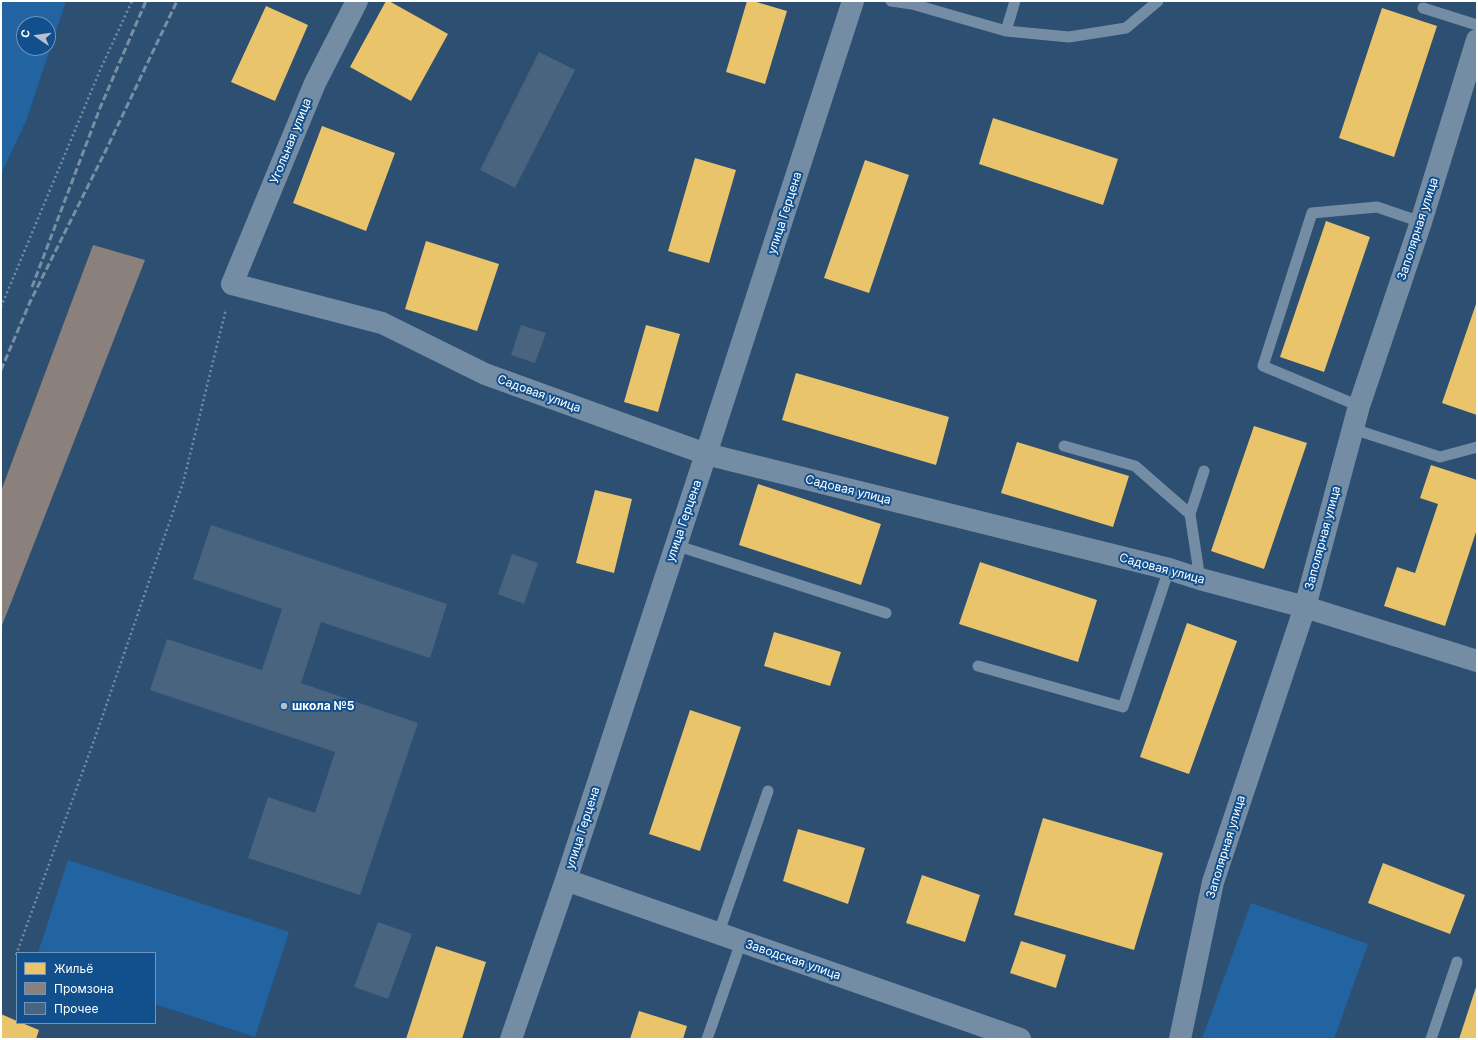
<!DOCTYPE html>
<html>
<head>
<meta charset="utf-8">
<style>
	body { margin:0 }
	#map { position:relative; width:1478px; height:1040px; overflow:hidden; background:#2d4f71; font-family:Inter,sans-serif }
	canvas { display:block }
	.frame { position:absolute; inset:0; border:2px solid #fff; pointer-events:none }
	.legend { position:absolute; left:16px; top:952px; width:140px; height:72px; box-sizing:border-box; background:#114f8d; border:1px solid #7095bb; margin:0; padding:5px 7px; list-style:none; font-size:12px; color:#fff }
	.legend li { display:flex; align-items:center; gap:8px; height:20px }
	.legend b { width:20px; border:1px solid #7095bb }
	.north { position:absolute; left:16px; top:16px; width:40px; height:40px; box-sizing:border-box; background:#114f8d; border:1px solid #7095bb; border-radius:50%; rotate:283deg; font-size:11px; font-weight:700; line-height:16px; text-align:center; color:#fff }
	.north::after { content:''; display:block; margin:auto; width:14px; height:18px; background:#b6c1cd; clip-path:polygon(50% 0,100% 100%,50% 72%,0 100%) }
</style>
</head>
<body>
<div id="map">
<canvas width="1478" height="1040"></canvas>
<div class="frame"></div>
<ul class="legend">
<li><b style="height:11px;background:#e9c46a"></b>Жильё</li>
<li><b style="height:11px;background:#8a817c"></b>Промзона</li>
<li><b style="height:11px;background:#48647f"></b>Прочее</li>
</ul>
<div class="north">С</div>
</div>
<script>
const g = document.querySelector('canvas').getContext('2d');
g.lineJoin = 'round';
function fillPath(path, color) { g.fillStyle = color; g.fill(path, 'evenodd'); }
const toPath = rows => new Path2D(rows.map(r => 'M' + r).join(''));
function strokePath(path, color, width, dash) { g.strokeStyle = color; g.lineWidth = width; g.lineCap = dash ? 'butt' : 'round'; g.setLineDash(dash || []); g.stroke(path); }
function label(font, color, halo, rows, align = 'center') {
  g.font = font + ' Inter,sans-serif'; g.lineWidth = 4; g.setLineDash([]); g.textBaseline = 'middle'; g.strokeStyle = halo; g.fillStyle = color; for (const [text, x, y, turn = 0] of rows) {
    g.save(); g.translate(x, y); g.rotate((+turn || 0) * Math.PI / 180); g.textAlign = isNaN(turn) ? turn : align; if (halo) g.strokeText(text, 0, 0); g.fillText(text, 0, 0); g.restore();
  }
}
const green = toPath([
	[1,1,66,1,26,121,1,174],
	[24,24,48,24,48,48,24,48],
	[68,860,289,932,255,1037,155,1004,155,953,38,953],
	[1251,903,1368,944,1334,1039,1202,1039]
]);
const homes = toPath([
	[386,1,389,1,448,34,411,101,350,67],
	[747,1,753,1,787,11,765,84,726,72],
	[266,6,308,25,275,101,231,82],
	[1382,8,1437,26,1394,157,1339,138],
	[993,118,1118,159,1103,205,979,164],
	[322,126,395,153,366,231,293,203],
	[695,158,736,170,709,263,668,251],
	[865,160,909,175,869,293,824,278],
	[1326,221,1370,237,1324,372,1280,357],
	[426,241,499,264,477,331,405,309],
	[1477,301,1477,415,1442,403],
	[646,325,680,334,658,412,624,402],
	[796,373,949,417,936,465,782,420],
	[1254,426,1307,443,1264,569,1211,551],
	[1017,442,1129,476,1113,527,1001,493],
	[1431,465,1477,480,1477,529,1445,626,1384,606,1397,567,1415,573,1438,504,1420,498],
	[758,484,881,524,861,585,739,545],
	[595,490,632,499,614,573,576,563],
	[980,562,1097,600,1078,662,959,624],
	[1187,623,1237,641,1189,774,1140,757],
	[774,632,841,652,830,686,764,666],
	[690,710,741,727,700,851,649,834],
	[1043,818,1163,853,1134,950,1014,915],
	[798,829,865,848,848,904,783,881],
	[1383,863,1465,895,1450,934,1368,903],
	[922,875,980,895,965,942,906,923],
	[1021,941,1066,955,1056,988,1010,973],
	[436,946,486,962,462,1039,406,1039],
	[1477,985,1477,1039,1459,1039,1477,984],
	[639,1011,687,1026,683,1039,630,1039],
	[1,1014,17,1021,17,1023,22,1023,39,1030,36,1039,1,1039]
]);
const industry = toPath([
	[93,245,145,260,1,628,1,491]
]);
const building = toPath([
	[539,52,575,70,515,188,480,170],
	[521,325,546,333,535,363,511,355],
	[211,525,447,604,430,658,321,622,301,683,418,723,360,895,248,858,268,797,315,813,335,752,150,690,167,639,262,670,282,609,193,579],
	[512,554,538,563,524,604,498,594],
	[378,922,412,934,388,999,354,987]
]);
const path = toPath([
	[1,307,101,68,132,1],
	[16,955,96,735,183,483,226,309]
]);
const lane = toPath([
	[891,1,912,4,1006,31,1015,1],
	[1423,8,1477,25],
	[1006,31,1069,37,1126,28,1158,1],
	[1359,406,1263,366,1312,213,1377,207,1421,222],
	[1353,429,1440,457,1477,447],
	[1064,446,1135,466,1190,514],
	[675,545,886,613],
	[1200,579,1190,514,1204,471],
	[978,666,1123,707,1169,569],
	[718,935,768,791],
	[707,1039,741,942],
	[1431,1039,1457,962]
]);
const street = toPath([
	[357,1,315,83,232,284,382,323,485,374,706,454,1169,569,1200,579,1305,607,1477,661],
	[566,880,1020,1039],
	[511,1039,566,880,706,454,853,1],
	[1180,1039,1213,882,1305,607,1359,406,1421,222,1477,40]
]);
const rail = toPath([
	[32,287,100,108,146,1],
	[1,370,30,302,107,148,177,1]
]);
const markers = [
	[284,706,4,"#b6c1cd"]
];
const streetNames = [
	["Угольная улица",291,141,-68],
	["улица Герцена",785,213,-72],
	["Заполярная улица",1418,229,-72],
	["Садовая улица",539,394,20],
	["Садовая улица",848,490,14],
	["улица Герцена",684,521,-71],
	["Заполярная улица",1323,538,-75],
	["Садовая улица",1162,569,15],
	["улица Герцена",583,828,-72],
	["Заполярная улица",1226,847,-73],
	["Заводская улица",793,960,19]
];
const poiNames = [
	["школа №5",292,706]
];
fillPath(green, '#2264a2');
fillPath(homes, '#e9c46a');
fillPath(industry, '#8a817c');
fillPath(building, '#48647f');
strokePath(path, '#748da5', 2.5, [2, 3]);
strokePath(lane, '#748da5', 11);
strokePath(street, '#748da5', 22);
strokePath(rail, '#778fa4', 3, [7, 3]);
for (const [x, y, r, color] of markers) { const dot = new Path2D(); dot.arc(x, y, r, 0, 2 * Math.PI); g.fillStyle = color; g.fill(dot); strokePath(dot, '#114f8d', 1.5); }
label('12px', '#fff', '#114f8d', streetNames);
label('bold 12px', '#fff', '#114f8d', poiNames, 'left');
</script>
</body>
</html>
